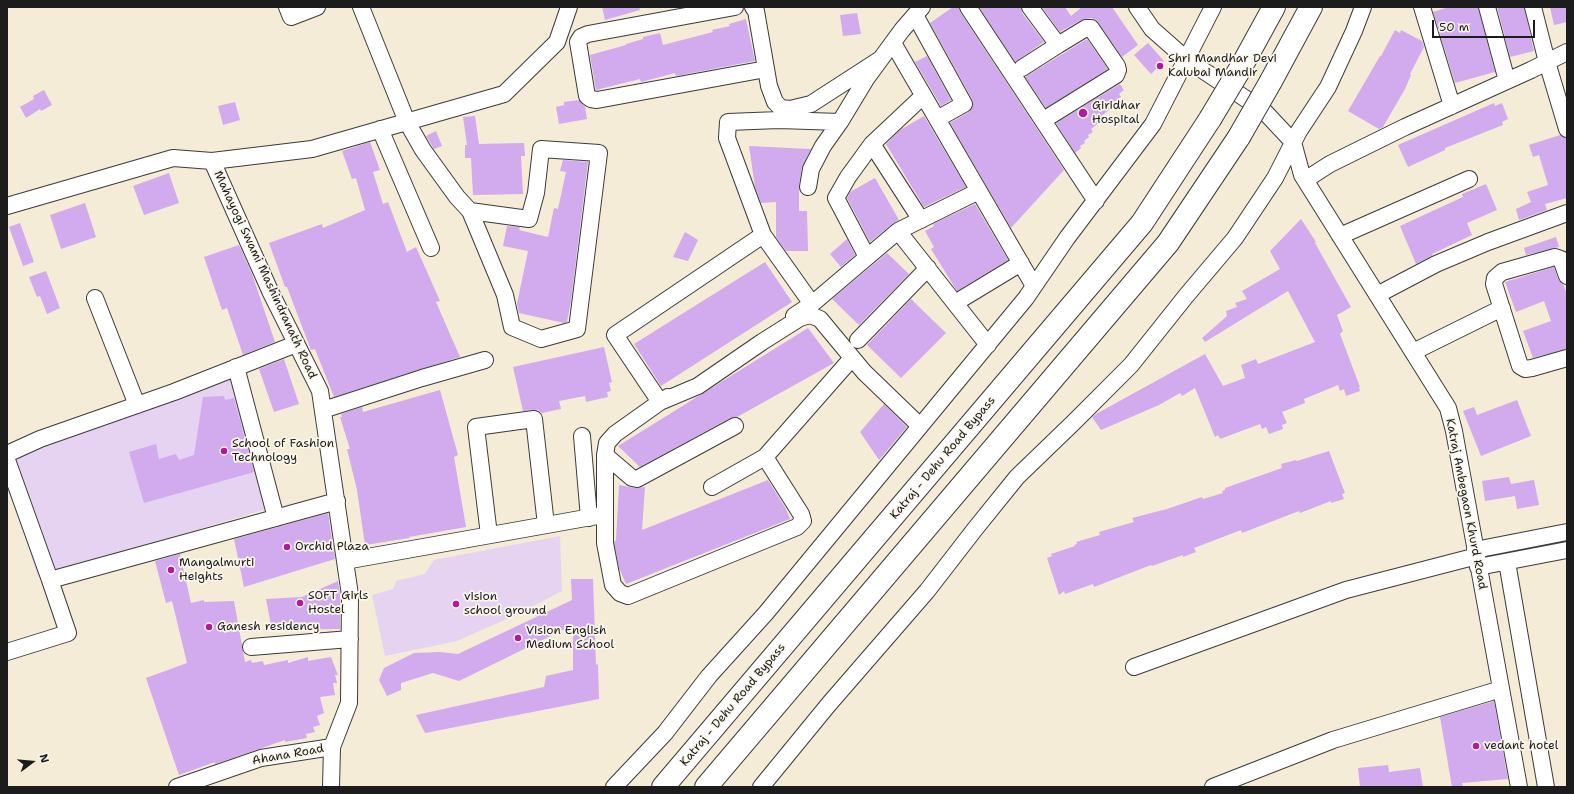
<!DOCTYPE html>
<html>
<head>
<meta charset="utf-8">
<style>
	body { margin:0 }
	#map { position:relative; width:1574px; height:794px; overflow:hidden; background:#f4ecd6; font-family:"Shantell Sans",sans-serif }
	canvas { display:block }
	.frame { position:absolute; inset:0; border:8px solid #1c1c1c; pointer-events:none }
	.north { position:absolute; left:12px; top:742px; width:40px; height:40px; -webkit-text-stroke:3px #fbf7ec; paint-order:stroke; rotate:74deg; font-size:11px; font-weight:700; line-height:16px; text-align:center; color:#1c1c1c }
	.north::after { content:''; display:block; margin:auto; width:14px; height:18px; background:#1c1c1c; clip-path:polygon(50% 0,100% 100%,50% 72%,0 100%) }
	.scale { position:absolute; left:1432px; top:20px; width:103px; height:18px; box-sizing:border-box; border:2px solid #1c1c1c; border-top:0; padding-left:5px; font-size:12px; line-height:14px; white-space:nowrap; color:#1c1c1c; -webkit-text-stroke:3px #fbf7ec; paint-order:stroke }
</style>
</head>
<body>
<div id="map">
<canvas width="1574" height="794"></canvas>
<div class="frame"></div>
<div class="north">N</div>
<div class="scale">50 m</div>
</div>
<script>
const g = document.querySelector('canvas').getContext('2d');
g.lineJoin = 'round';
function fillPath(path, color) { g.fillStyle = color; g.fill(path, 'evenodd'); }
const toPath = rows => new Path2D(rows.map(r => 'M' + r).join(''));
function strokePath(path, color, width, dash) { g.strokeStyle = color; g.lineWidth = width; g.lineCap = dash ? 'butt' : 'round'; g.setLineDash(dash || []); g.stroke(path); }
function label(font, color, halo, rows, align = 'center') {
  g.font = font + ' "Shantell Sans",sans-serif'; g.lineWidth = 3.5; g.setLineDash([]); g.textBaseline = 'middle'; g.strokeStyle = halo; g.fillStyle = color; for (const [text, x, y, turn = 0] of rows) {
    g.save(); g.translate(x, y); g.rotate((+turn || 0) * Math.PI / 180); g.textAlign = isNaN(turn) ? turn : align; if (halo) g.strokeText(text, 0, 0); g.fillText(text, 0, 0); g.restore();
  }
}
const built = toPath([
	[242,371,280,505,38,577,7,481,7,459],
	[560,536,562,591,520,613,457,641,385,656,372,595,393,589,396,581,425,574,434,560]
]);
const building = toPath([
	[602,7,639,7,640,10,605,20],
	[953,7,959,7,960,12,1064,170,1011,228,950,123,969,112,973,105,972,99,930,23],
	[979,7,1021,7,1022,13,1044,42,1015,62],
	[1042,7,1065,7,1071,16,1082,7,1112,7,1138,45,1122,57,1096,20,1091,18,1081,20,1060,32],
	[1449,7,1478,7,1495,72,1455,83,1433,12],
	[1497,7,1524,7,1534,51,1510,57],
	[1550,7,1567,7,1567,22,1554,25],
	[857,13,861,34,843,36,840,15],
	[746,19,755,61,676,76,675,73,641,82,640,79,596,90,590,55,626,45,626,44,643,39,643,37,660,33,663,45,713,32,712,30,730,26,729,24],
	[1395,30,1400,33,1401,30,1422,41,1424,47,1410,74,1411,75,1405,89,1383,127,1379,129,1348,111,1380,56,1381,56],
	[1087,39,1108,69,1046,108,1025,77],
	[1148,43,1164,61,1151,74,1134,55],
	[927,56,951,100,941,106,915,62],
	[1120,84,1124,90,1119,94,1121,97,1112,104,1114,106,1099,118,1101,121,1091,129,1093,132,1088,135,1089,137,1084,141,1085,143,1080,146,1081,148,1075,153,1056,123],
	[44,90,52,105,41,111,40,109,26,118,20,107,34,99,33,96],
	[579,100,585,107,587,119,559,124,556,107,564,105,564,102],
	[235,102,240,120,223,125,218,106],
	[1494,103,1495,106,1502,103,1508,119,1502,122,1503,125,1445,148,1445,150,1408,167,1398,145],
	[475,116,479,144,524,143,525,156,521,156,523,194,473,195,471,158,465,158,465,145,467,145,463,117],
	[924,116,966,187,924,207,886,144,900,130],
	[436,131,442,146,434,149,426,136],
	[1560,135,1567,138,1567,198,1545,204,1547,210,1519,220,1516,209,1531,202,1527,192,1548,185,1539,155,1533,157,1529,145],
	[370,142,380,170,373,172,383,204,388,202,407,252,416,247,440,301,436,302,460,357,334,397,315,349,311,350,287,287,285,287,269,243,322,224,323,228,365,210,356,178,352,179,342,151],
	[749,146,811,149,802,167,799,185,799,211,807,211,808,251,786,251,776,237,776,202,761,203,755,187],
	[563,160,588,162,571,301,567,322,564,323,519,313,517,304,528,251,503,246,507,226,520,227,519,230,548,237,554,208,558,209,566,172,560,171],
	[169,173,179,203,144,215,133,186],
	[875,178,899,220,892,224,870,242,847,198,850,192],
	[1486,184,1497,210,1467,223,1472,235,1432,254,1433,255,1416,264,1400,226,1463,197,1462,194],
	[85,203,96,237,61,249,50,215],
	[975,204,1008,260,957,291,931,249,934,247,925,231,934,226,933,224],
	[1301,219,1316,242,1315,243,1351,307,1337,315,1343,331,1340,334,1360,387,1359,387,1360,391,1346,396,1344,389,1340,391,1338,385,1304,399,1305,403,1282,412,1287,423,1282,425,1283,429,1269,434,1266,427,1262,429,1260,424,1220,439,1218,435,1215,437,1195,388,1182,396,1180,393,1159,405,1101,430,1092,417,1096,414,1205,354,1223,386,1245,378,1241,365,1256,359,1258,364,1315,342,1288,291,1205,342,1202,338,1227,316,1226,311,1237,307,1235,303,1247,299,1242,291,1280,269,1270,251],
	[20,223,34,262,23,266,9,227],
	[685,232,698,240,688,261,673,257],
	[1556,237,1559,247,1526,255,1524,248],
	[847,239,855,255,841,267,830,254],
	[239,245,252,274,275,342,243,355,227,308,222,310,204,257],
	[887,253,909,274,859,325,832,299],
	[765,262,792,302,661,386,634,344],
	[1554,267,1558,279,1563,284,1567,294,1567,349,1533,358,1523,331,1551,321,1544,301,1516,312,1505,282],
	[46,271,60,308,47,314,40,296,37,297,29,277],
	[911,299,946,333,901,378,867,345],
	[808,328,834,363,737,417,730,418,640,467,618,446],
	[604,347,612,382,609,383,611,391,607,392,608,397,586,402,585,396,559,401,561,409,542,413,538,410,533,410,523,411,513,367],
	[284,359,299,404,274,412,259,369],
	[440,390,458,455,454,457,466,527,409,537,409,538,365,545,357,490,347,449,350,449,340,417,342,417,341,414,362,407,363,412],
	[224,396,225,400,234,398,254,472,144,503,129,452,156,444,159,459,176,454,179,460,194,455,203,397],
	[1517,400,1531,436,1481,456,1463,411,1474,407,1477,415],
	[884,404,907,427,879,460,860,432],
	[1329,451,1345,493,1342,494,1344,499,1331,503,1331,501,1300,513,1299,511,1242,533,1241,530,1194,548,1196,552,1183,557,1183,555,1152,566,1151,565,1094,587,1093,584,1065,594,1064,591,1059,595,1047,558,1052,556,1051,554,1075,546,1074,545,1077,544,1076,542,1100,535,1099,532,1134,522,1132,518,1167,509,1202,497,1203,499,1223,493,1222,491,1225,490,1225,488,1282,468,1281,464,1296,460,1297,461],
	[1509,477,1511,484,1534,480,1539,505,1517,509,1515,496,1485,501,1482,481],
	[768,480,786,509,790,519,626,584,619,568,614,542,616,540,619,485,635,488,645,487,642,530],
	[328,513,335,559,244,587,234,539],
	[180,554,191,603,204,600,204,602,234,601,245,662,251,660,252,663,263,661,264,665,288,660,288,663,308,657,308,661,331,657,338,675,335,675,337,683,333,683,335,695,320,697,324,713,317,716,320,725,313,727,315,732,306,734,307,738,285,742,285,740,215,764,215,762,179,775,146,678,187,663,172,601,166,603,155,561],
	[571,579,593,579,596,665,598,664,599,699,425,733,416,715,544,687,546,676,573,670,573,625,459,681,433,673,401,683,401,690,387,696,379,680,384,668,414,653,440,652,458,654,572,600],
	[338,581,340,596,340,629,272,630,266,599,302,597],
	[1494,701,1508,779,1462,783,1463,787,1452,787,1440,717],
	[1388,765,1389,772,1420,768,1423,787,1360,787,1358,768]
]);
const minor = toPath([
	[287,7,291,17,317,7],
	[361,7,407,122,423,150,457,197,470,211,529,219,536,193,541,149,599,153,577,329,541,339,512,327,505,295,470,211],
	[735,7,588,34,581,37,578,42,587,96,591,99,597,100,766,69],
	[753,7,756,11,769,86,775,102,781,108,790,109,811,104,879,60],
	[968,7,1096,201],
	[1137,7,1152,29,1186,59,1264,111,1293,142,1302,175,1448,408,1454,431,1519,787],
	[1422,7,1452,106],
	[1487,7,1507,81],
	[1533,7,1547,62,1567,129],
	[915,15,964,104,937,119],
	[893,43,1034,286],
	[1022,68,1058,45,1030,7],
	[1050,116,1116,75,1118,70,1117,66,1091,28,1086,28,1058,45],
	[380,129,431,248],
	[872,144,921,220],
	[212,161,271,293,320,391,350,595,349,703,332,747,331,787],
	[1305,180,1330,164,1405,127,1531,70,1567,52],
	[808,187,811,169,823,146,840,122,866,79,902,30,922,7],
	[7,206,173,158,212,161,312,149,504,94,557,42,569,7],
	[898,231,979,191],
	[763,235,727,138,728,122,779,120,840,122],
	[1340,236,1469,179],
	[867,257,836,198,848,177,872,144,923,96],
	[1567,276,1561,259,1555,257,1502,272,1495,278,1494,284,1520,366,1525,369,1532,368,1567,358],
	[1377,295,1436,264,1488,242,1567,213],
	[95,298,137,405],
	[955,303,1021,263],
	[794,316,812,304,898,231,988,345],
	[858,340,928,268],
	[1413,352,1502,308],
	[236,367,276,518],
	[668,397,660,402,615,335,763,235,812,304],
	[323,410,422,378,485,360],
	[582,436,589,518],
	[7,454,40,439,174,392,296,344],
	[605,455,632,478,637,479,735,426],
	[765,457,852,358],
	[7,460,50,580],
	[712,487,765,457,801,514,803,521,797,527,628,596,620,593,613,585,605,543,605,455,607,443,615,434,660,402,698,386,762,342,800,318,810,315,820,319,864,372,920,426],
	[489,535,476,427,534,419,546,525],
	[1475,550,1567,532],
	[345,561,597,516],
	[1507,562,1546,787],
	[1478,567,1567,550],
	[251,647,350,639],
	[7,652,68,633,50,580,337,501],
	[1134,667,1346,590,1477,556],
	[177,787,261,758,332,747],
	[614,787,665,733,709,676,766,613,1026,298,1067,238,1153,124,1213,7],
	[761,787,829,704,927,591,975,529,1017,477,1074,422,1131,365,1186,296,1235,238,1275,178,1299,131,1328,87,1354,31,1363,7],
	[1213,787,1333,740,1501,689]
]);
const highway = toPath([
	[1240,69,1274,7],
	[1271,81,1311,7],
	[663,787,1142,223,1210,119],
	[706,787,1168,243,1239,137]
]);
const highwayBridge = toPath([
	[1210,119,1240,69],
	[1239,137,1271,81]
]);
const markers = [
	[1160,66,4,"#b5179e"],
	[1083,113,5,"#b5179e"],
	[224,451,4,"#b5179e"],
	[287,547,4,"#b5179e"],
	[171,570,4,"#b5179e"],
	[300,603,4,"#b5179e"],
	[456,604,4,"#b5179e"],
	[209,627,4,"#b5179e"],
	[518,638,4,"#b5179e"],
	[1476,746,4,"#b5179e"]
];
const poiNames = [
	["Shri Mandhar Devi",1168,59],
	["Kalubai Mandir",1168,73],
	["Giridhar",1092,106],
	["Hospital",1092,120],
	["School of Fashion",232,444],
	["Technology",232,458],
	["Orchid Plaza",295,547],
	["Mangalmurti",179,563],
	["Heights",179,577],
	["SOFT Girls",308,596],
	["Hostel",308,610],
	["vision",464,597],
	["school ground",464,611],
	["Ganesh residency",217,627],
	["Vision English",526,631],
	["Medium School",526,645],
	["vedant hotel",1484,746]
];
const streetNames = [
	["Mahayogi Swami Mashindranath Road",265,275,65],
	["Katraj - Dehu Road Bypass",943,458,-50],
	["Katraj Ambegaon Khurd Road",1466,504,79],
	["Katraj - Dehu Road Bypass",733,705,-50],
	["Ahana Road",288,755,-10]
];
fillPath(built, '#e5d3f1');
fillPath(building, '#d2aaee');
strokePath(minor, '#3c3b38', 18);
strokePath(highway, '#3c3b38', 24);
strokePath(minor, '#fff', 16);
strokePath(highway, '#fff', 22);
strokePath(highwayBridge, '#3c3b38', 24, []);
strokePath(highwayBridge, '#fff', 22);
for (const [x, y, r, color] of markers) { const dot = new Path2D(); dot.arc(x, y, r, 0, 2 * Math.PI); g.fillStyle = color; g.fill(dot); strokePath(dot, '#fbf7ec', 1.5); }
label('12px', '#1c1c1c', '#fbf7ec', poiNames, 'left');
label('12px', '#1c1c1c', '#fbf7ec', streetNames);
</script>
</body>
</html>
